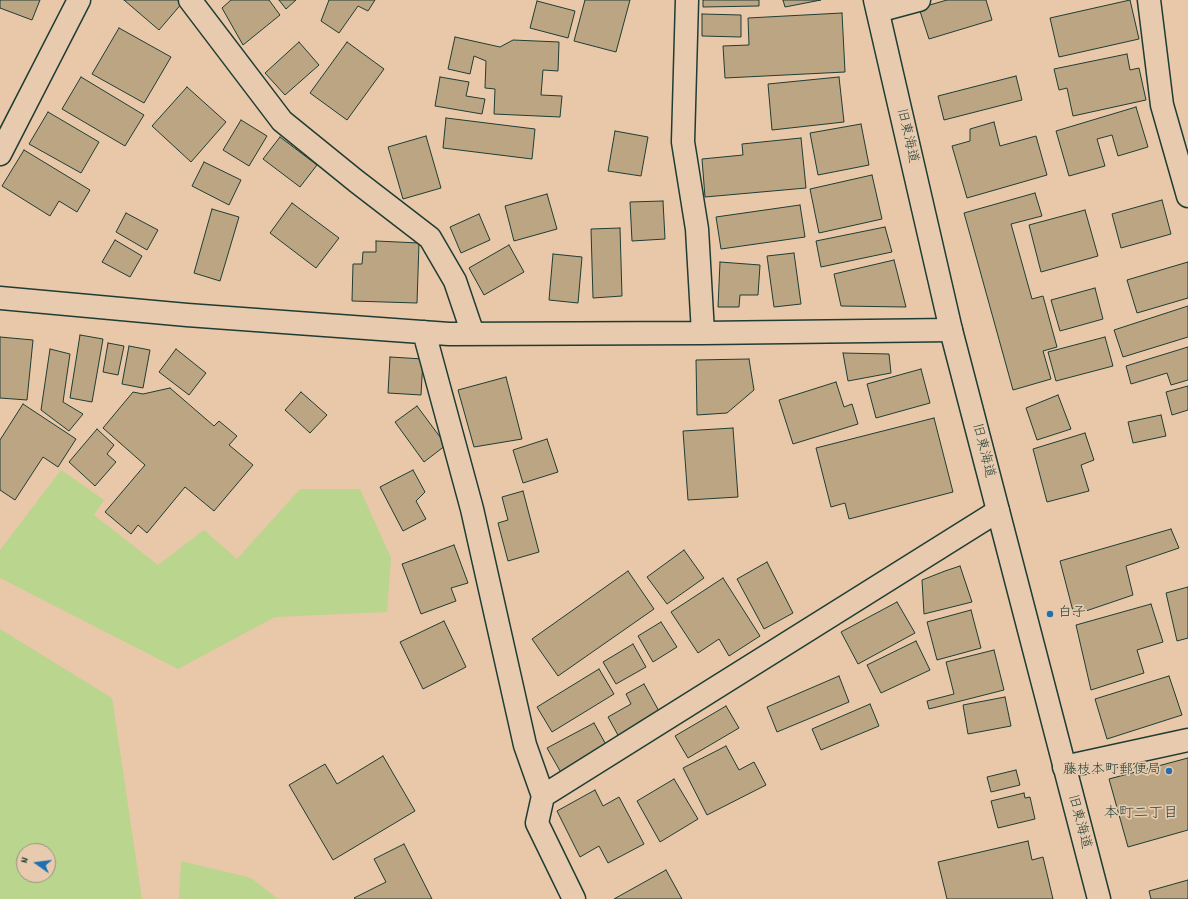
<!DOCTYPE html>
<html>
<head>
<meta charset="utf-8">
<style>
	body { margin:0 }
	#map { position:relative; width:1188px; height:899px; overflow:hidden; background:#e8c8a8; font-family:Dekko,sans-serif }
	canvas { display:block }
	.north { position:absolute; left:16px; top:843px; width:40px; height:40px; box-sizing:border-box; background:#e8cbaf; border:1px solid #98927e; border-radius:50%; rotate:284deg; font-size:11px; font-weight:700; line-height:16px; text-align:center; color:#1f3d34 }
	.north::after { content:''; display:block; margin:auto; width:14px; height:18px; background:#1f6fb2; clip-path:polygon(50% 0,100% 100%,50% 72%,0 100%) }
</style>
</head>
<body>
<div id="map">
<canvas width="1188" height="899"></canvas>
<div class="north">N</div>
</div>
<script>
const g = document.querySelector('canvas').getContext('2d');
g.lineJoin = 'round';
function fillPath(path, color) { g.fillStyle = color; g.fill(path, 'evenodd'); }
const toPath = rows => new Path2D(rows.map(r => 'M' + r).join(''));
function strokePath(path, color, width, dash) { g.strokeStyle = color; g.lineWidth = width; g.lineCap = dash ? 'butt' : 'round'; g.setLineDash(dash || []); g.stroke(path); }
function label(font, color, halo, rows, align = 'center') {
  g.font = font + ' Dekko,"Klee One",sans-serif'; g.lineWidth = 3.5; g.setLineDash([]); g.textBaseline = 'middle'; g.strokeStyle = halo; g.fillStyle = color; for (const [text, x, y, turn = 0] of rows) {
    g.save(); g.translate(x, y); g.rotate((+turn || 0) * Math.PI / 180); g.textAlign = isNaN(turn) ? turn : align; if (halo) g.strokeText(text, 0, 0); g.fillText(text, 0, 0); g.restore();
  }
}
const green = toPath([
	[61,470,104,500,94,515,158,565,204,530,237,559,300,489,360,489,391,558,387,612,275,617,178,669,0,578,0,550],
	[0,629,112,698,142,899,0,899],
	[24,851,48,851,48,875,24,875],
	[181,861,251,878,278,899,179,899]
]);
const building = toPath([
	[0,0,40,0,32,20,0,8,0,0],
	[124,0,180,0,183,2,159,30,124,0],
	[231,0,269,0,280,15,243,45,222,8,231,0],
	[279,0,296,0,286,9,279,0],
	[329,0,375,0,368,11,358,6,339,33,321,21,329,0],
	[585,0,630,0,616,52,574,41,585,0],
	[703,0,759,0,759,6,703,7,703,0],
	[783,0,821,0,785,7,783,0],
	[947,0,986,0,992,20,929,39,919,8,947,0],
	[1130,0,1139,39,1059,57,1050,18,1130,0],
	[537,1,575,11,568,38,530,28,537,1],
	[842,13,845,72,725,78,723,46,749,45,748,18,842,13],
	[702,14,741,15,741,37,702,36,702,14],
	[119,28,171,57,144,103,92,74,119,28],
	[455,37,500,47,513,40,559,42,558,71,543,70,541,95,562,96,560,117,494,114,495,89,485,88,486,61,474,56,470,74,448,69,455,37],
	[299,42,319,65,285,95,265,73,299,42],
	[347,42,384,69,347,120,310,93,347,42],
	[1127,54,1130,70,1139,68,1146,100,1073,116,1067,88,1059,90,1054,69,1127,54],
	[1016,76,1022,100,944,120,938,96,1016,76],
	[81,77,144,115,125,146,62,109,81,77],
	[440,77,469,82,466,96,485,99,482,114,435,106,440,77],
	[839,77,844,122,772,130,768,84,839,77],
	[187,87,226,122,191,162,152,126,187,87],
	[1136,107,1148,147,1118,156,1112,135,1097,139,1105,166,1069,176,1056,131,1136,107],
	[48,112,99,142,81,173,29,144,48,112],
	[446,118,535,129,532,159,443,148,446,118],
	[241,120,267,136,249,166,223,150,241,120],
	[994,122,1000,146,1036,136,1047,175,967,198,952,146,970,141,970,129,994,122],
	[861,124,869,165,818,175,810,133,861,124],
	[615,131,648,137,641,176,608,171,615,131],
	[426,136,441,188,403,199,388,147,426,136],
	[280,137,317,165,300,187,263,159,280,137],
	[801,138,806,188,705,197,702,159,743,155,742,144,801,138],
	[24,150,90,190,77,212,59,201,50,216,2,186,24,150],
	[204,162,241,180,229,205,192,186,204,162],
	[872,175,882,219,819,233,810,189,872,175],
	[1035,193,1042,216,1011,224,1032,299,1043,296,1057,347,1043,351,1051,379,1013,390,964,213,1035,193],
	[547,194,557,229,514,241,505,206,547,194],
	[1162,200,1171,234,1121,248,1112,214,1162,200],
	[663,201,665,239,632,241,630,202,663,201],
	[292,203,339,238,316,268,270,233,292,203],
	[800,205,805,237,721,249,716,217,800,205],
	[212,209,239,217,220,281,194,273,212,209],
	[1085,210,1098,256,1041,272,1029,225,1085,210],
	[126,213,158,230,147,250,116,232,126,213],
	[479,214,490,240,461,253,450,227,479,214],
	[885,227,892,252,821,267,816,241,885,227],
	[620,228,622,296,593,298,591,229,620,228],
	[115,240,142,256,130,277,102,262,115,240],
	[376,241,419,243,417,303,352,301,353,264,362,264,363,252,376,252,376,241],
	[509,245,524,272,484,295,469,268,509,245],
	[794,253,801,304,774,307,767,256,794,253],
	[553,254,582,257,578,303,549,300,553,254],
	[894,260,906,307,841,306,834,274,894,260],
	[720,262,760,265,758,295,740,295,739,307,718,307,720,262],
	[1188,262,1188,298,1137,313,1127,280,1188,262],
	[1095,288,1103,319,1060,331,1051,300,1095,288],
	[1188,306,1188,337,1123,357,1114,330,1188,306],
	[80,335,103,339,92,402,70,398,80,335],
	[0,337,33,340,27,400,0,398,0,337],
	[1105,337,1113,366,1056,381,1048,352,1105,337],
	[108,343,124,346,118,375,103,372,108,343],
	[129,346,150,350,143,388,122,384,129,346],
	[1188,347,1188,380,1171,385,1167,373,1131,384,1126,366,1188,347],
	[50,349,70,354,63,402,83,414,69,431,41,410,50,349],
	[176,349,206,373,189,395,159,372,176,349],
	[843,353,889,354,891,373,848,381,843,353],
	[390,357,423,359,421,395,388,393,390,357],
	[749,359,754,390,727,413,697,415,696,360,749,359],
	[921,369,930,403,876,418,867,384,921,369],
	[506,377,522,439,474,447,458,390,506,377],
	[836,382,844,407,852,404,858,424,793,444,779,400,836,382],
	[1188,386,1188,410,1172,415,1166,392,1188,386],
	[170,388,214,426,219,421,237,436,229,445,253,465,214,511,185,487,147,533,138,525,131,534,105,512,145,465,103,428,133,392,143,394,170,388],
	[301,392,327,415,310,433,285,410,301,392],
	[1058,395,1071,429,1037,440,1026,408,1058,395],
	[23,404,76,439,58,467,43,457,15,500,0,490,0,440,23,404],
	[417,406,446,445,424,462,395,422,417,406],
	[1161,415,1166,436,1133,443,1128,422,1161,415],
	[934,418,953,492,849,519,845,503,831,507,816,448,934,418],
	[733,428,738,497,688,500,683,431,733,428],
	[97,429,114,445,107,454,116,462,95,486,69,462,97,429],
	[1085,433,1094,460,1081,465,1089,491,1047,502,1033,449,1085,433],
	[547,439,558,472,523,483,513,450,547,439],
	[413,470,425,492,416,501,426,519,403,531,380,487,413,470],
	[523,491,539,552,508,561,498,523,508,520,502,497,523,491],
	[1171,529,1179,548,1126,566,1133,595,1074,615,1060,561,1171,529],
	[454,545,468,583,451,588,456,601,421,614,402,564,454,545],
	[684,550,704,578,667,604,647,577,684,550],
	[767,562,793,613,764,629,737,579,767,562],
	[960,566,972,602,924,614,922,580,945,571,960,566],
	[628,571,654,609,558,676,532,639,628,571],
	[723,578,760,636,729,656,719,639,698,653,671,612,723,578],
	[1188,587,1188,638,1177,641,1166,593,1188,587],
	[897,602,915,633,858,664,841,632,897,602],
	[1151,604,1163,642,1137,650,1144,673,1091,690,1076,625,1151,604],
	[971,610,981,648,937,660,927,622,971,610],
	[444,621,466,667,423,689,400,642,444,621],
	[661,622,677,647,653,662,638,636,661,622],
	[916,641,930,670,881,693,867,665,916,641],
	[633,644,646,667,616,684,603,662,633,644],
	[994,650,1004,690,929,709,927,701,954,694,946,662,994,650],
	[599,669,614,694,552,732,537,707,599,669],
	[839,676,849,702,777,732,767,707,839,676],
	[1169,676,1182,715,1107,739,1095,699,1169,676],
	[644,684,660,713,619,737,608,717,631,704,626,694,644,684],
	[1005,697,1011,726,968,734,963,705,1005,697],
	[870,704,879,726,821,750,812,729,870,704],
	[726,706,739,728,688,758,675,736,726,706],
	[594,723,609,750,563,776,547,748,594,723],
	[726,746,739,770,754,762,766,785,707,815,683,768,726,746],
	[383,756,415,811,333,860,289,785,325,764,337,784,383,756],
	[1188,758,1188,830,1128,847,1109,779,1188,758],
	[1016,770,1020,785,991,792,987,777,1016,770],
	[674,779,698,819,660,842,637,801,674,779],
	[595,790,603,806,619,797,644,844,608,863,599,846,580,857,557,811,595,790],
	[1024,793,1025,798,1030,797,1035,819,998,828,991,801,1024,793],
	[1028,841,1032,860,1043,857,1053,899,947,899,938,862,1028,841],
	[404,844,432,899,355,899,354,898,386,882,374,859,404,844],
	[666,870,682,899,614,899,666,870],
	[1188,880,1188,899,1151,899,1149,891,1188,880]
]);
const street = toPath([
	[190,0,282,121,356,181,430,238,455,281,473,334],
	[687,0,683,142,697,229,703,333],
	[1149,0,1162,105,1188,196],
	[878,11,919,0],
	[0,154,79,0],
	[0,298,187,315,449,334,703,333,951,330],
	[424,332,472,509,525,745,543,796,537,823,574,899],
	[1064,767,1188,740],
	[543,796,998,511]
]);
const secondary = toPath([
	[875,0,951,330,1099,899]
]);
const markers = [
	[1050,614,4,"#1f6fb2"],
	[1169,771,4,"#1f6fb2"]
];
const streetNames = [
	["旧東海道",906,136,77],
	["旧東海道",982,451,76],
	["旧東海道",1078,822,75]
];
const poiNames = [
	["白子",1058,614],
	["藤枝本町郵便局",1161,771,"right"]
];
const neighbourhoodNames = [
	["本町二丁目",1141,815]
];
fillPath(green, '#bad58d');
fillPath(building, '#bca582');
strokePath(building, '#1f3d34', 1);
strokePath(street, '#1f3d34', 25);
strokePath(secondary, '#1f3d34', 25);
strokePath(street, '#e8cbaf', 22);
strokePath(secondary, '#e8cbaf', 22);
for (const [x, y, r, color] of markers) { const dot = new Path2D(); dot.arc(x, y, r, 0, 2 * Math.PI); g.fillStyle = color; g.fill(dot); strokePath(dot, '#e8cbaf', 1.5); }
label('14px', '#1f3d34', '#e8cbaf', streetNames);
label('14px', '#1f3d34', '#e8cbaf', poiNames, 'left');
label('15px', '#1f3d34', '#e8cbaf', neighbourhoodNames);
</script>
</body>
</html>
